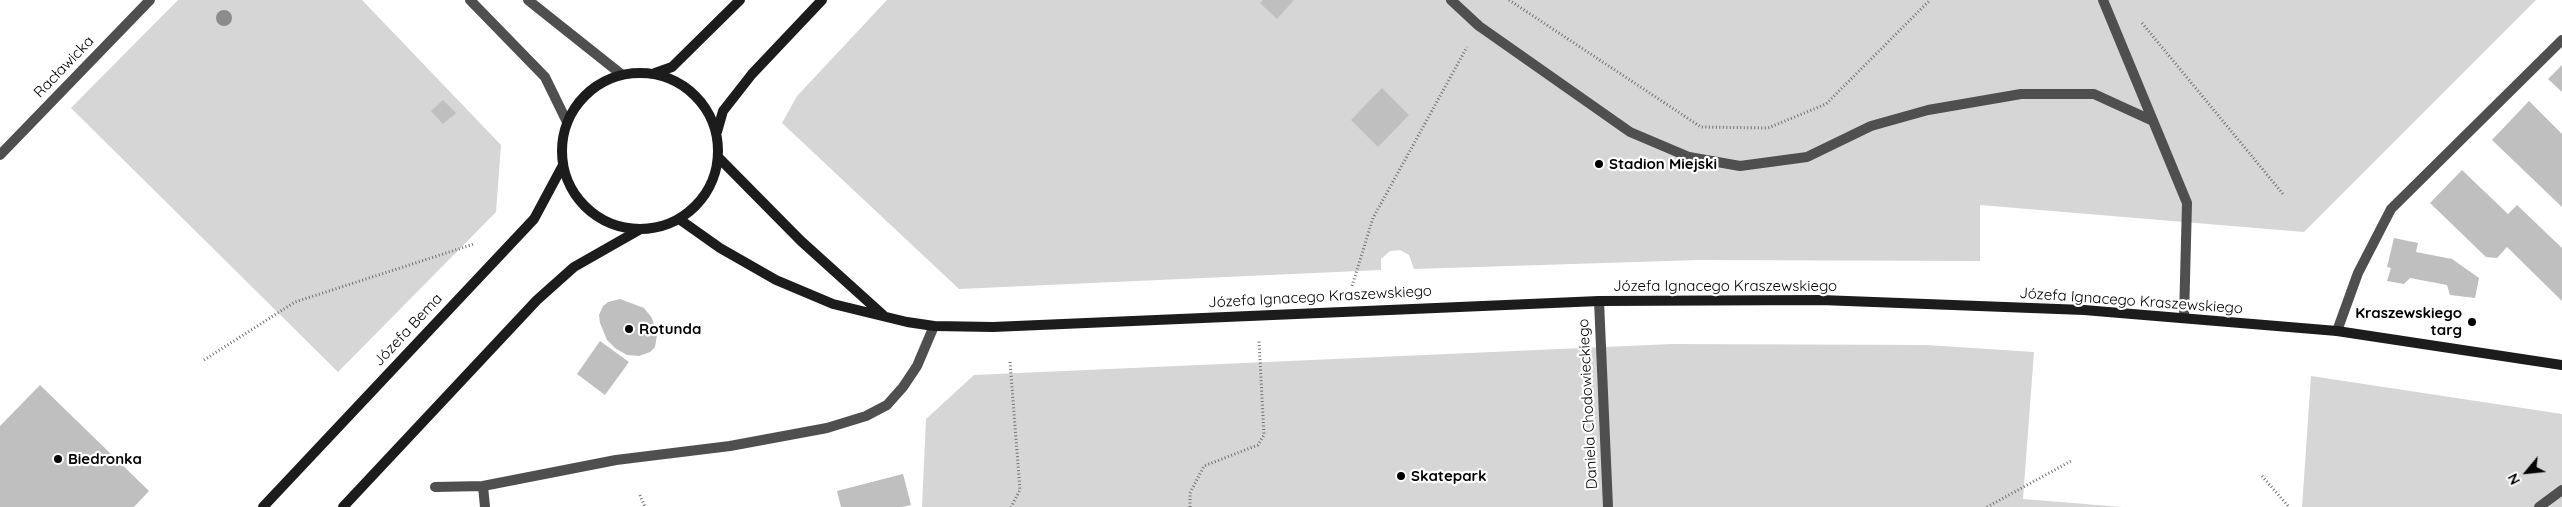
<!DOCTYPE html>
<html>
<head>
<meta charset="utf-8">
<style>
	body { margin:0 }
	#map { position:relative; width:2562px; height:507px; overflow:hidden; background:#fff; font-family:Quicksand,sans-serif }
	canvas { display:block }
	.north { position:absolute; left:2502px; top:447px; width:50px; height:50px; -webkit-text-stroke:4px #fff; paint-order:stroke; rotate:242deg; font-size:14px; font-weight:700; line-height:20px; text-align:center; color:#000 }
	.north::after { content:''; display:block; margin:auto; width:18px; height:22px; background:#000; clip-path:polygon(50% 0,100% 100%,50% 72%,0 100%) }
</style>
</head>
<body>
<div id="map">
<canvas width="2562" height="507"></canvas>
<div class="north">N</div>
</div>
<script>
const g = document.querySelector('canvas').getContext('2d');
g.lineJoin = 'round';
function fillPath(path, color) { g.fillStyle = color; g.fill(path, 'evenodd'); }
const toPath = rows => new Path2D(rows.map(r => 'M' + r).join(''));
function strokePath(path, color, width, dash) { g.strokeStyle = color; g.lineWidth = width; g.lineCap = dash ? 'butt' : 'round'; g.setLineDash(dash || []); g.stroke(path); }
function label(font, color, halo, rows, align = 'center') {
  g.font = font + ' Quicksand,sans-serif'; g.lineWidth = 4.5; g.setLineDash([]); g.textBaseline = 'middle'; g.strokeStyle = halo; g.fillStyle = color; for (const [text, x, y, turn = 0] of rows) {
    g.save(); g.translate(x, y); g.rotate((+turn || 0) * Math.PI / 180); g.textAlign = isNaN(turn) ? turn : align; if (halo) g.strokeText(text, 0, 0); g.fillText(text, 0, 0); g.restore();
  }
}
const green = toPath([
	[178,0,362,0,501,145,496,212,338,372,71,108],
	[887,0,2536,0,2304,232,1980,205,1980,261,1699,260,1414,269,1409,255,1400,250,1390,251,1381,259,1381,270,959,289,782,123,797,96],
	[1672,344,1927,345,2034,352,2023,499,2122,507,922,507,926,419,974,375],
	[2311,376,2562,414,2562,507,2302,507]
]);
const building = toPath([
	[1263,0,1294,0,1277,19,1260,3],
	[2562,65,2562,92,2548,79],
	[1382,88,1409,115,1378,147,1351,120],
	[443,100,456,113,443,124,431,111],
	[2529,101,2562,134,2562,207,2492,140],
	[2462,170,2508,214,2517,205,2562,248,2562,301,2507,247,2497,258,2486,257,2430,203],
	[2394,238,2418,243,2416,252,2452,259,2479,278,2475,298,2450,295,2447,285,2410,278,2404,284,2387,281,2391,268,2387,267],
	[620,299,644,308,652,318,657,335,655,347,650,352,639,356,627,355,615,348,607,340,600,323,599,315,603,306,608,302],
	[600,341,629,362,605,395,577,374],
	[40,385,149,491,134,507,0,507,0,426],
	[903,474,911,505,902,507,841,507,837,491]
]);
const path = toPath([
	[1509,0,1701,127,1768,128,1826,104,1930,0],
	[2142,23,2283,194],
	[1352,286,1373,218,1467,47],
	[204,360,295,302,474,244],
	[1010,362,1020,490,1011,507],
	[2262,476,2289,507],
	[640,495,645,507],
	[1190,507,1190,493,1204,466,1258,445,1264,435,1259,341],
	[1987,507,2071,461]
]);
const lane = toPath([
	[1451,0,1479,26,1630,132,1689,157,1740,166,1807,157,1871,126,1928,110,2021,94,2094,94,2153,121],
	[2103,0,2187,203,2184,318],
	[2337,331,2358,273,2391,209,2562,40],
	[483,486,485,507],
	[435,487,483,486,616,460,730,446,827,428,866,416,887,405,903,387,917,366,934,326]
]);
const street = toPath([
	[470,0,545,77,567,122],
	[528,0,621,74],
	[0,155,150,0],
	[1599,301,1608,507],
	[2539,507,2562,490]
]);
const secondary = toPath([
	'562 151a78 78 0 1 1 156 0a78 78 0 1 1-156 0Z',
	[655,73,672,67,740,0],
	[717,132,723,111,752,74,822,0],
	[718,157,801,241,883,315],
	[679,219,720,248,776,280,833,304,907,322,934,326,993,327,1599,301,1821,300,2084,310,2337,331,2562,365],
	[263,507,534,219,563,165],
	[343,507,537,300,574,267,639,230]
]);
const trees = [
	[224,18]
];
const markers = [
	[1599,164,5,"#000"],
	[2472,322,5,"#000"],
	[629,329,5,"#000"],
	[58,459,5,"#000"],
	[1401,476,5,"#000"]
];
const streetNames = [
	["Racławicka",64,67,-46],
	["Józefa Ignacego Kraszewskiego",1725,286],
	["Józefa Ignacego Kraszewskiego",1320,297,-3],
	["Józefa Ignacego Kraszewskiego",2131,301,4],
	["Józefa Bema",408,330,-47],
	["Daniela Chodowieckiego",1588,404,-93]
];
const poiNames = [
	["Stadion Miejski",1609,164],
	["Kraszewskiego",2462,313,"right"],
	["targ",2462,330,"right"],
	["Rotunda",639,329],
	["Biedronka",68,459],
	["Skatepark",1411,476]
];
fillPath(green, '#d6d6d6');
fillPath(building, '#bfbfbf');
strokePath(path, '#717171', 3, [1, 2.5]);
strokePath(lane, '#4f4f4f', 10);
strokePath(street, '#4f4f4f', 10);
strokePath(secondary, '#1c1c1c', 10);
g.fillStyle = '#8c8c8c';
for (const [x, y] of trees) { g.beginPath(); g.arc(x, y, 8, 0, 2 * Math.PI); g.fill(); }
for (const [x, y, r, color] of markers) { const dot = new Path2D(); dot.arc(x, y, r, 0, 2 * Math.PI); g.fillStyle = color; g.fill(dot); strokePath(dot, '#fff', 2); }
label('15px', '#000', '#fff', streetNames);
label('bold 15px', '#000', '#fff', poiNames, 'left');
</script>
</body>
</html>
